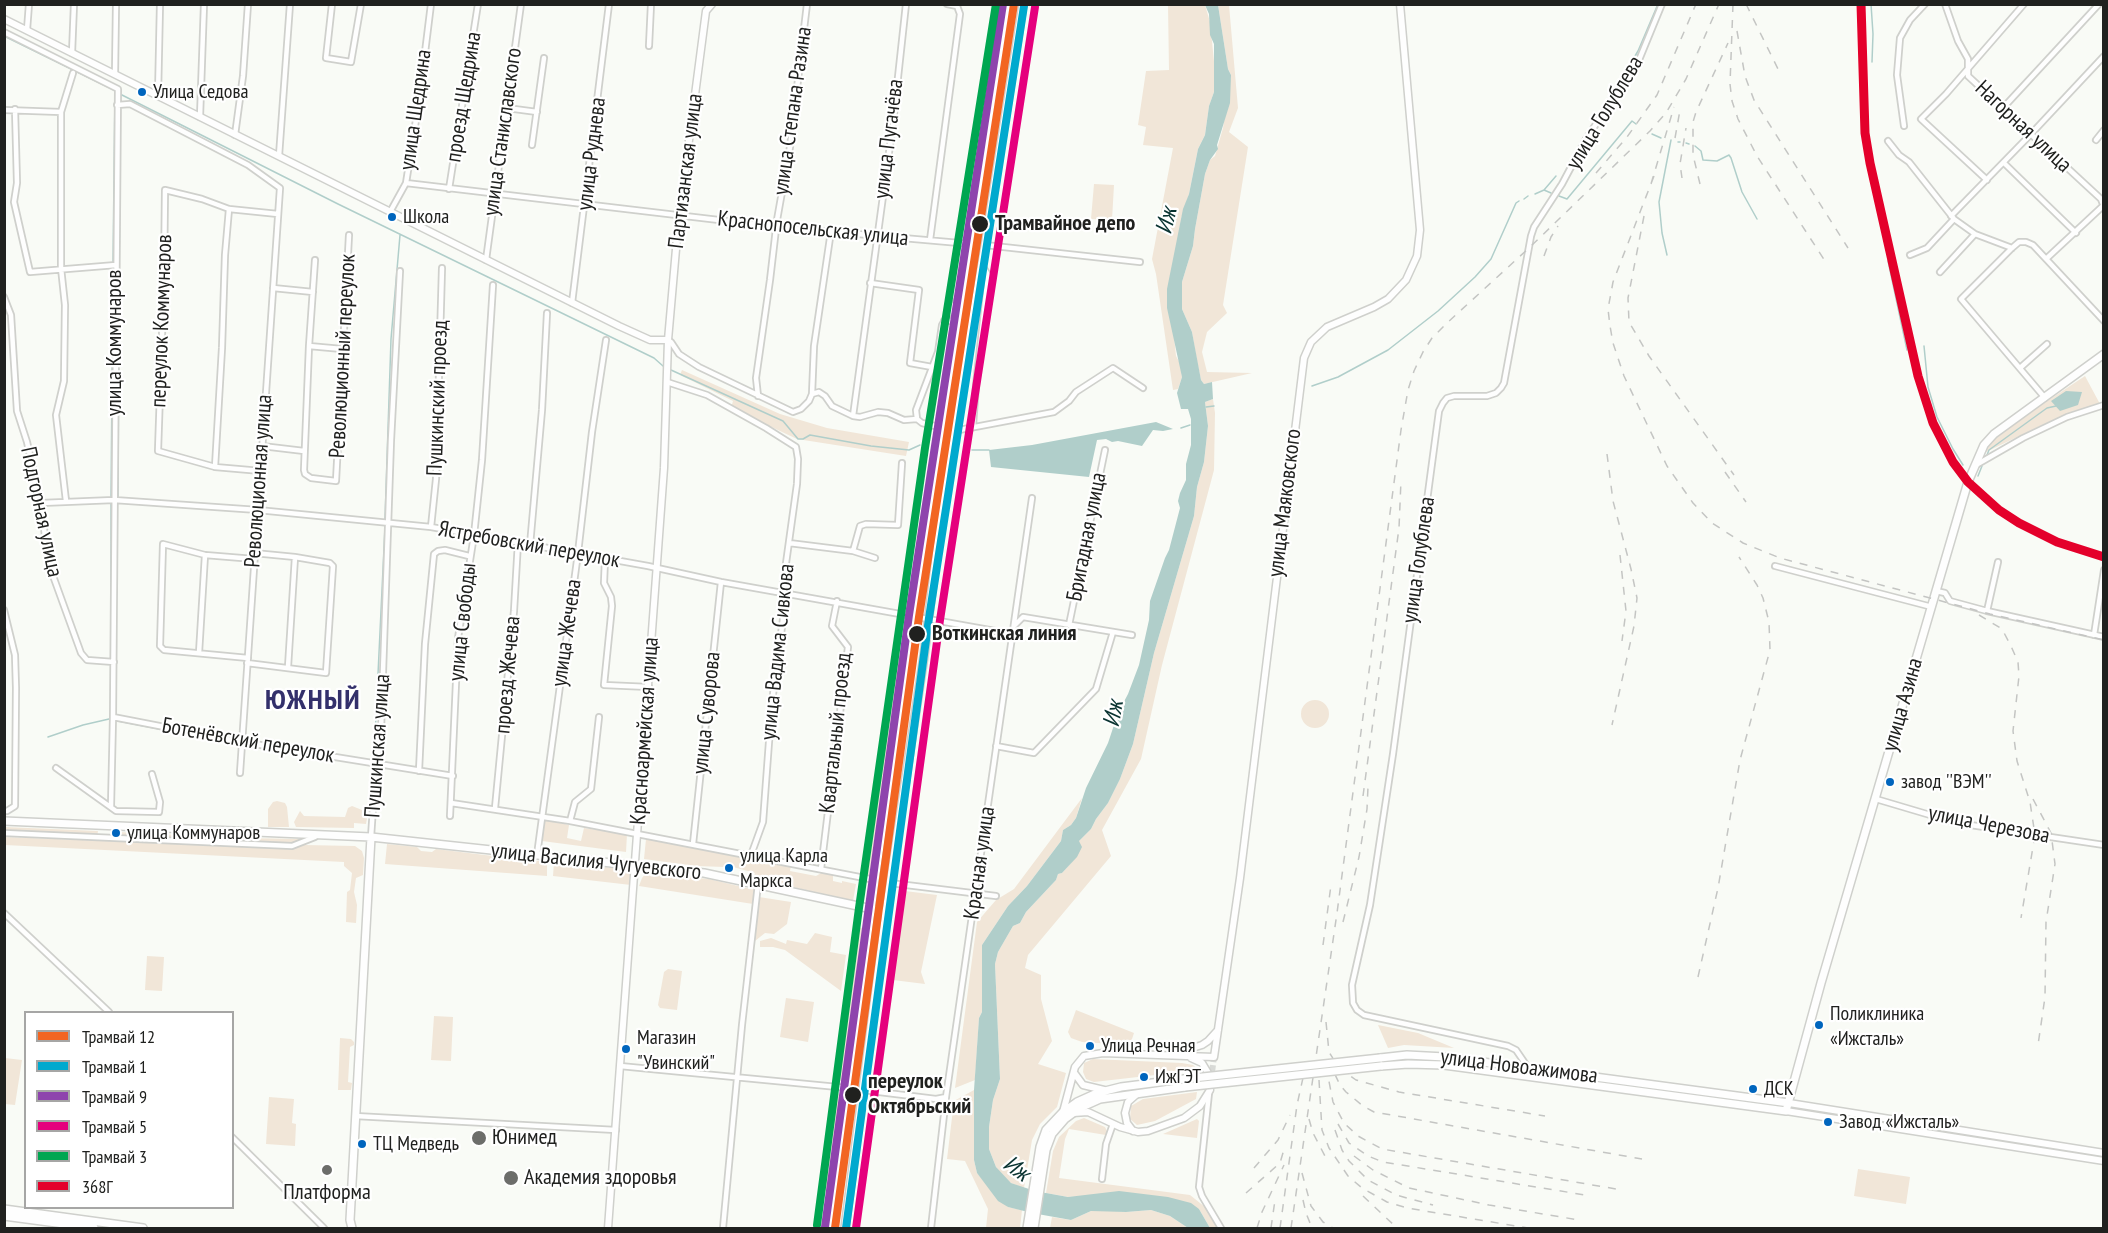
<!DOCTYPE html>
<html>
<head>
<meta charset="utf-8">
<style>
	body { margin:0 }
	#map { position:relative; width:2108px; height:1233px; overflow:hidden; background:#f9fbf6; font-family:"PT Sans Narrow",sans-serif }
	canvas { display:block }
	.frame { position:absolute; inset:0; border:6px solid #20211f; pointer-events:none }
	.legend { position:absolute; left:24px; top:1011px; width:210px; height:198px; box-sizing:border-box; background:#fff; border:2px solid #a6a6a5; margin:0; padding:8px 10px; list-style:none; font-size:18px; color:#20211f }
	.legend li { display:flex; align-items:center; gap:12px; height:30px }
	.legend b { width:30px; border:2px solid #a6a6a5 }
</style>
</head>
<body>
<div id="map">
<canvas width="2108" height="1233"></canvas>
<div class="frame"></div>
<ul class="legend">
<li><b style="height:8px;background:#f26522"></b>Трамвай 12</li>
<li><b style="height:8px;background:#00a9ce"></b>Трамвай 1</li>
<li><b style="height:8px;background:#8e44ad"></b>Трамвай 9</li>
<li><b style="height:8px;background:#e5007d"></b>Трамвай 5</li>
<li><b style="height:8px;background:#00a651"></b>Трамвай 3</li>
<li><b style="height:8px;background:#e4002b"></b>368Г</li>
</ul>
</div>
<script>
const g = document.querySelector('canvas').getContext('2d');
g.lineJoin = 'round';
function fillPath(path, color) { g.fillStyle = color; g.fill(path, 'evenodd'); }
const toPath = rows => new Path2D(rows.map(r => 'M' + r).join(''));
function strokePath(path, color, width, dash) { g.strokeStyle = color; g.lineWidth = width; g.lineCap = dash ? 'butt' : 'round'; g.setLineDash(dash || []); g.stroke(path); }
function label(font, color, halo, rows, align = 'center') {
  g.font = font + ' "PT Sans Narrow",sans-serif'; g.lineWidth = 4.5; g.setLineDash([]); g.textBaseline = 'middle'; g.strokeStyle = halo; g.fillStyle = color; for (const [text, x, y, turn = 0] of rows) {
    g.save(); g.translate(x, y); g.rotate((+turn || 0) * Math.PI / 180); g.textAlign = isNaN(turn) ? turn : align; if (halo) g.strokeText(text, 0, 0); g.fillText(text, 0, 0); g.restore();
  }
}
const green = toPath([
	[1168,5,1205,5,1210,22,1215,71,1214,92,1209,106,1205,135,1198,149,1189,194,1181,219,1174,336,1176,356,1181,365,1182,377,1178,389,1173,390,1156,274,1152,259,1173,148,1143,145,1146,127,1138,125,1146,71,1169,70],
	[1218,5,1229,5,1238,108,1229,132,1248,147,1223,305,1227,313,1207,332,1202,352,1207,372,1252,373,1204,384,1201,380,1197,361,1192,332,1182,309,1182,282,1193,246,1195,229,1205,174,1210,160,1215,156,1223,128,1231,75,1228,69],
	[1094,184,1114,185,1112,220,1091,219],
	[682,370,780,414,827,428,909,442,906,456,797,439,731,408,733,401,680,375],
	[2085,376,2100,404,2040,426,1984,453,1992,440,2002,431],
	[1213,399,1215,413,1214,470,1162,665,1141,759,1102,830,1111,856,1028,955,1025,968,1041,975,1041,999,1052,1041,1038,1064,1066,1073,1057,1107,1040,1124,1032,1140,1024,1188,1011,1183,1003,1177,996,1167,989,1149,989,1127,993,1100,1000,1079,995,964,998,952,1013,926,1020,923,1026,912,1056,880,1058,874,1062,873,1071,863,1079,841,1091,829,1096,819,1108,803,1120,779,1133,744,1154,653,1194,516,1197,487,1204,462,1208,426,1205,402],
	[894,655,904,656,871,877,861,876],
	'1301 714a14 14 0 1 1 28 0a14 14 0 1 1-28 0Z',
	[1082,798,1076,818,1071,825,1063,830,1061,841,1027,886,1008,906,982,945,982,1012,979,1018,975,1080,955,1088,977,922,996,900,1014,889],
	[277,801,285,803,287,807,289,827,268,827,268,809,273,802],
	[352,806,362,810,367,818,366,824,354,823,354,828,296,827,294,822,300,811,304,816,345,817,348,808],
	[544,819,569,825,567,838,581,841,584,828,627,834,626,852,542,841],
	[5,827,98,831,97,837,5,832],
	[118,832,240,838,303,839,292,843,118,837],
	[4,837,292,848,304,845,355,846,362,851,364,858,363,875,356,878,354,892,357,905,356,923,346,922,347,892,350,890,352,873,344,866,344,862,5,845],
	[646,839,791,866,790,871,816,876,823,872,833,874,833,881,842,883,842,881,856,884,853,901,754,878,755,873,726,865,725,867,696,866,644,859],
	[387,844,417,847,421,851,432,852,436,849,501,857,503,860,519,862,522,859,547,862,547,876,385,864],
	[554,862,624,869,630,873,631,885,553,876],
	[646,873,709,879,755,890,753,904,639,886,642,878],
	[905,891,937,895,921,972,925,984,893,980],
	[759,897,791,902,787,924,774,934,765,933,755,941],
	[855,927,863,928,843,1081,835,1080],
	[815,933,832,937,830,952,846,955,841,991,785,950,773,947,760,947,760,941,771,938,786,944,787,940,807,944],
	[147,956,164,957,162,991,145,990],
	[668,969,682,971,677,1010,660,1008,658,1005,664,972],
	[786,998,814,1002,808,1042,780,1037],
	[1076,1010,1134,1033,1130,1045,1082,1042,1071,1038,1068,1032],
	[434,1016,453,1017,451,1061,431,1060],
	[1378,1025,1418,1033,1454,1048,1404,1045,1388,1048],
	[340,1038,351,1039,354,1042,354,1045,350,1047,348,1082,352,1083,351,1090,338,1090],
	[5,1058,22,1060,15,1105,5,1104],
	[1093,1059,1182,1063,1193,1065,1199,1070,1094,1082,1086,1079,1083,1072,1084,1063],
	[974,1090,974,1160,977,1173,1008,1207,1022,1210,1020,1228,986,1228,988,1209,965,1161,947,1159,954,1101],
	[1197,1092,1196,1099,1155,1121,1137,1125,1130,1119,1131,1106,1143,1099],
	[833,1093,842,1094,829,1191,821,1190],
	[269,1097,294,1099,292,1123,296,1124,295,1146,266,1144],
	[1084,1118,1105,1127,1107,1131,1106,1135,1069,1129,1065,1139,1059,1178,1190,1195,1205,1207,1218,1228,1210,1228,1199,1209,1087,1196,1068,1197,1046,1193,1053,1151,1059,1137,1076,1121],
	[1197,1119,1199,1121,1197,1138,1163,1134],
	[1858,1169,1910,1177,1906,1204,1854,1196],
	[1106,1210,1126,1212,1151,1210,1170,1216,1188,1228,1050,1228,1052,1217,1071,1220,1091,1211]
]);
const water = toPath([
	[1205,5,1218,5,1228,69,1231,75,1230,103,1217,145,1218,149,1210,160,1205,174,1195,229,1193,246,1182,282,1182,309,1192,332,1201,380,1204,384,1212,382,1213,399,1205,402,1208,426,1204,462,1197,487,1194,516,1154,653,1133,744,1120,779,1108,803,1096,819,1091,829,1079,841,1082,847,1077,857,1062,873,1058,874,1056,880,1026,912,1020,923,1013,926,998,952,995,964,1000,1079,993,1100,989,1127,989,1149,996,1167,1011,1183,1035,1191,1068,1197,1119,1191,1168,1197,1191,1203,1199,1209,1210,1228,1188,1228,1170,1216,1151,1210,1126,1212,1091,1211,1071,1220,1032,1213,1008,1207,998,1201,977,1173,974,1160,974,1090,979,1018,982,1012,982,945,1008,906,1027,886,1061,841,1063,830,1071,825,1076,818,1086,788,1108,743,1118,713,1128,694,1139,665,1149,620,1150,601,1165,558,1169,550,1180,508,1178,501,1180,493,1186,480,1186,464,1191,445,1191,419,1188,409,1181,409,1177,393,1182,377,1167,308,1167,289,1183,209,1189,194,1198,149,1205,135,1209,106,1214,92,1214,44,1210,35,1209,14],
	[2066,391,2082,392,2078,405,2060,411,2051,401],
	[1156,422,1173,429,1163,431,1153,430,1142,446,1118,441,1112,442,1106,439,1097,440,1089,477,991,467,989,450,1032,445]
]);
const stream = toPath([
	[1871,4,1873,34,1872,62],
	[4,36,114,90],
	[1620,81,1638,51,1658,4],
	[120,103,120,94,338,204,654,358,663,366],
	[1652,134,1661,138],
	[1678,142,1680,142],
	[1686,143,1689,144],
	[1695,146,1701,151,1703,160,1717,161,1729,155,1731,158,1742,192,1757,219],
	[1544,190,1551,193],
	[1535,194,1544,190,1556,176],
	[1559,196,1567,199,1632,121,1636,124],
	[1524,199,1528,196],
	[1667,255,1662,233,1659,202,1671,140],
	[1888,261,1907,350],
	[113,263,115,91],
	[1924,346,1928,387,1937,417,1953,449,1963,465],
	[671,370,783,421,798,439,803,439,810,435,871,446,909,450,920,445],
	[1312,386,1338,377,1388,350,1438,311,1475,277,1491,259,1516,203,1519,201],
	[1206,407,1214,406],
	[1181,428,1190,425],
	[972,450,989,450],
	[1987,455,1989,450,2047,408,2056,406],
	[1978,476,1982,466],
	[111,497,113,268],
	[118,498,120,108],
	[385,519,391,339,400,235],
	[111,592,111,502],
	[118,721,236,744],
	[48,737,83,725,109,719],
	[375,737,385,527],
	[242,745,371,765],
	[372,760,374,745]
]);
const secondaryTunnel = toPath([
	[1211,1080,1214,1057]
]);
const street = toPath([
	[332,4,326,58,351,62,361,4],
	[1945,4,1958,41,1968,59,1968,76,2101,199,2104,207],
	[27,30,29,4],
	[4,32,118,89,113,717,111,806],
	[649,46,651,4],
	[72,53,74,4],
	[115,74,116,4],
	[158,96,160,4],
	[117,105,130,104,248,165,280,188,240,773],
	[507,108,537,112],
	[2003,108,2099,4],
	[15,109,17,183,14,202,30,272,116,265],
	[4,110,61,112],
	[200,117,204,4],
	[1904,126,1897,75,1900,38,1910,20,1925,4],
	[235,135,243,76,248,4],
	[2096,140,2104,130],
	[1888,141,1899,155,1909,162,1954,219,1975,234,2012,248],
	[532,145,544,58],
	[279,156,290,4],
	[2004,163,2076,233],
	[1987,180,1921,119,1946,94,2024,4],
	[406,183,778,227,971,244],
	[449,189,478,4],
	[390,212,406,183,419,101,431,4],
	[1951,216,2031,134,2104,56],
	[930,240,960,14,957,6,947,4],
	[985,245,1140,262],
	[1910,255,1927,248,1954,219],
	[2046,259,2104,205],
	[315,260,309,346,304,470,305,474,311,478,336,481,349,235],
	[486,260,521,4],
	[1940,272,1975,234],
	[870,283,919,290,910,363,932,367],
	[273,288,313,292],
	[4,297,11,315,17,411,27,442,41,503,48,562,81,653,87,660,114,662],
	[572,303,609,4],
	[944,321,953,321,959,327],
	[668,340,671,342,679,354,699,367,793,412,801,409,809,401,812,394,819,392,825,396,832,406,853,416,860,417,878,412,888,413,904,420,917,419],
	[309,346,342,349],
	[2020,368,2047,344],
	[667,382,707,395,766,428,796,447,798,459,797,484,782,592,783,619,772,702,763,822,751,855],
	[812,394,814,346,831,231],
	[758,396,756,378,770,280,777,220,790,147,807,4],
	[2045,398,1961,299,2012,248,2019,242,2026,242,2033,245,2104,321],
	[853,416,893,123,906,4],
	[973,426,976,385,988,275,982,265],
	[939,427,922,423,917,419,916,410,938,352,942,325,963,290],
	[959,430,1054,412,1069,401,1076,392,1113,368,1143,388],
	[262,446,304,451],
	[1976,465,2023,438,2067,417,2104,405],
	[215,467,222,348,225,255,229,209],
	[261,471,215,467,158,451,164,277,165,190,202,199,229,209,278,214],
	[66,501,56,415,64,381,65,305,61,268,61,112,73,73],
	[41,503,114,500,258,510,431,527,648,566,721,582,1012,634],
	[431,527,436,479,442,268],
	[789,543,853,551,875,558],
	[530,545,542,410,547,313],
	[853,551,860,526,866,524,898,525,902,463],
	[605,559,604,583,611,597,612,606,604,685,649,687],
	[1775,566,1932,607],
	[1936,591,1945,593,1950,601,1987,611,2104,637],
	[4,610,15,655,16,688,15,806,7,811],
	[1987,611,1998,562],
	[1069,625,1105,450],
	[1014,626,1023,617,1132,635],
	[2094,635,2104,570],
	[199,653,205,555],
	[248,658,164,650,160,646,163,544,205,555,254,559],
	[247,663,326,673,333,566,330,563,295,557,254,553],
	[288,667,295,557],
	[113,717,242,742,453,776],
	[996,746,1034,753,1096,689,1113,632],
	[56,768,116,811,159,812,160,802,152,774],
	[419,771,425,644,434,554,438,551,445,550,469,556],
	[1876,799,1957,823,2104,845],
	[451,803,570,821,875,880],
	[495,808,514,611,518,542],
	[450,816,458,638,474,535,482,460,493,285],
	[570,821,575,802,591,789,599,717],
	[4,833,292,846,315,837],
	[371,837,376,764,381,730,391,440,400,271],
	[693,844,721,582],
	[537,855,578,553,592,432,606,340],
	[821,869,848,647,832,626,837,601],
	[890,883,996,896],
	[4,913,109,1012],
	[620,1066,848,1088],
	[1529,1069,1516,1050,1508,1046,1364,1015,1357,1010,1353,1003,1352,985,1370,905,1393,754,1439,411,1443,403,1447,398,1454,396,1487,396,1496,393,1501,388,1504,383,1531,236,1534,227,1562,184,1586,139,1639,60,1662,4],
	[863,1090,936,1099,946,1097],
	[1209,1093,1199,1187,1202,1196,1221,1228],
	[355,1116,616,1130],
	[232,1137,324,1228],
	[1102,1179,1106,1144,1113,1124],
	[723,1228,742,1025,758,884],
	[931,1228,946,1097,1032,498]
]);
const secondary = toPath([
	[4,19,619,326,650,340,668,340],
	[1173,1054,1202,1045,1208,1041,1218,1030],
	[1191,1058,1202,1063,1211,1078],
	[1075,1074,1083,1085,1104,1090],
	[1789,1103,2104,1153],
	[1786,1111,2104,1161],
	[1063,1112,1075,1067,1084,1056,1103,1053,1214,1057,1240,878,1304,358,1311,342,1327,327,1374,307,1388,299,1406,280,1417,256,1420,230,1400,4],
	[1073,1113,1088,1112,1120,1127,1138,1132,1148,1131,1184,1118,1200,1106,1210,1090],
	[1133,1131,1127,1123,1125,1113,1128,1102,1137,1094],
	[608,1228,664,468,668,340,679,215,695,95,706,11,712,4]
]);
const primary = toPath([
	[945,422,1009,4],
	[954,424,986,240,1023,4],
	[4,821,371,837,704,873,886,912],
	[1380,1058,1407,1055,1445,1057,1789,1103],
	[1381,1066,1408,1064,1444,1065,1786,1111,1821,983,1968,482,1984,445,1994,434,2104,354],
	[4,1209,143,1228],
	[4,1216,94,1228],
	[352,1228,350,1220,371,837],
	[830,1228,875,880,940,450],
	[845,1228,886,912,924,656,949,451],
	[1027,1228,1040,1147,1046,1130,1063,1112,1077,1102,1097,1093,1121,1087,1184,1079],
	[1034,1228,1046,1150,1052,1134,1065,1119,1080,1108,1100,1099,1185,1087]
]);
const tram = toPath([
	[1005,65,1008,56]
]);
const rail = toPath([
	[1733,4,1730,84,1732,101,1738,119,1757,156,1825,261],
	[1746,4,1778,69],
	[1737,31,1745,76,1754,100,1848,248],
	[1675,138,1680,110],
	[1596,173,1627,137,1657,95,1696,4],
	[1654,176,1613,282,1608,309,1610,326,1613,343,1624,376,1667,466,1693,503,1712,523,1743,543,1780,558,1990,614,2104,640],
	[1682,178,1680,164,1686,128],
	[1651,184,1674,107],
	[1700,184,1693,155,1693,122,1696,112,1728,43],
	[1644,216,1628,298,1629,322,1649,356,1734,475],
	[1544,256,1551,237,1558,226],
	[1607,454,1613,501,1631,569,1637,598,1634,626,1612,725],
	[1725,472,1746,502],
	[1620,555,1626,611,1622,641],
	[1979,615,2002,629,2011,646,2018,662,2019,676,2013,731,2017,761,2030,802,2035,835,2021,918],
	[1363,796,1399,528,1401,480],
	[2033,799,2051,833,2055,864,2046,922,2045,997,2038,1045],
	[1343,922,1359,857,1367,809,1368,787],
	[1323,945,1331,885],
	[1698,977,1718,888,1740,760,1770,650,1769,622,1763,598,1757,585,1739,557],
	[1326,1022,1329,1052,1339,1068,1356,1080,1399,1092,1545,1116],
	[1328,1060,1340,1085,1346,1092,1363,1106,1374,1112,1642,1159],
	[1326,1066,1333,1102,1344,1123,1358,1136,1382,1149,1622,1190],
	[1319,1080,1322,1130,1329,1148,1348,1176,1362,1188,1387,1202,1407,1208,1528,1228],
	[1309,1119,1313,1133,1326,1158],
	[1338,1124,1349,1143,1368,1156,1383,1162,1585,1195],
	[1335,1130,1342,1150,1349,1161,1368,1180,1396,1195,1433,1205],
	[1354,1156,1373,1170,1409,1188,1489,1205,1579,1220],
	[1254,1168,1278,1140,1290,1115],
	[1302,1173,1311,1206,1323,1222,1333,1228],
	[1246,1193,1280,1163,1285,1146],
	[1363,1196,1397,1228],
	[1303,1200,1306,1213,1312,1228],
	[1257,1228,1262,1212,1284,1165],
	[1271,1228,1275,1200],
	[1280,1228,1297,1105,1308,1055],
	[1291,1228,1337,913,1401,430,1408,390,1414,371,1423,352,1432,338,1447,323,1529,248,1650,131,1666,113,1686,79,1719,4]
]);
const primaryBridge = toPath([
	[940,450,945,422],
	[949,451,954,424],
	[1184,1079,1380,1058],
	[1185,1087,1381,1066]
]);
const rail1 = toPath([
	[1861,4,1865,133,1870,163,1918,376,1933,423,1953,462,1968,482,1999,510,2019,523,2057,542,2104,557]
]);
const tram1 = toPath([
	[835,1228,919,617,1014,4]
]);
const tram2 = toPath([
	[846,1228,929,618,1024,6]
]);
const tram3 = toPath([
	[825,1227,909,615,1003,4]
]);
const tram4 = toPath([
	[856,1228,940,620,1035,7]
]);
const tram5 = toPath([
	[817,1225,859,908,925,448,996,4]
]);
const markers = [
	[142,92,5,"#0065bd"],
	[392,217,5,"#0065bd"],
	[980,224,9,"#20211f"],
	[917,634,9,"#20211f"],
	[1890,782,5,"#0065bd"],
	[116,833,5,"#0065bd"],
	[729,868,5,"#0065bd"],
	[1819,1025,5,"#0065bd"],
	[1090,1046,5,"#0065bd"],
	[626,1049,5,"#0065bd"],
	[1144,1077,5,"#0065bd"],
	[1753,1089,5,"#0065bd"],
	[853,1095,9,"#20211f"],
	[1828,1122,5,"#0065bd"],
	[479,1138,8,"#6c6d6a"],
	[362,1144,5,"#0065bd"],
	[327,1170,6,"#6c6d6a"],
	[511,1178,8,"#6c6d6a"]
];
const busNames = [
	["Улица Седова",153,92],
	["Школа",403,217],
	["завод ''ВЭМ''",1901,782],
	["улица Коммунаров",127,833],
	["улица Карла",740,856],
	["Маркса",740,881],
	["Поликлиника",1830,1014],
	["«Ижсталь»",1830,1039],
	["Магазин",637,1038],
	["\"Увинский\"",637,1063],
	["Улица Речная",1101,1046],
	["ИжГЭТ",1155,1077],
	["ДСК",1764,1089],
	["Завод «Ижсталь»",1839,1122],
	["ТЦ Медведь",373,1144]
];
const streetNames = [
	["проезд Щедрина",464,97,-81],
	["улица Щедрина",416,110,-82],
	["улица Степана Разина",793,111,-82],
	["улица Голублева",1605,113,-59],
	["Нагорная улица",2023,127,43],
	["улица Станиславского",503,132,-82],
	["улица Пугачёва",889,139,-83],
	["улица Руднева",592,154,-83],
	["Партизанская улица",686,171,-83],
	["Краснопосельская улица",813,229,6],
	["переулок Коммунаров",162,321,-88],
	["улица Коммунаров",115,343,-90],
	["Революционный переулок",343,356,-87],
	["Пушкинский проезд",438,398,-88],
	["Революционная улица",259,481,-86],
	["улица Маяковского",1285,503,-83],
	["Подгорная улица",41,512,78],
	["Бригадная улица",1087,537,-79],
	["Ястребовский переулок",529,545,10],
	["улица Голублева",1419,560,-82],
	["улица Свободы",463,622,-84],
	["улица Жечева",567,633,-82],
	["улица Вадима Сивкова",778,652,-84],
	["проезд Жечева",508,675,-85],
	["улица Азина",1903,705,-74],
	["улица Суворова",707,713,-84],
	["Красноармейская улица",645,731,-86],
	["Квартальный проезд",836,733,-84],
	["Ботенёвский переулок",248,741,10],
	["Пушкинская улица",378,746,-86],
	["улица Черезова",1989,825,11],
	["улица Василия Чугуевского",596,862,6],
	["Красная улица",980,863,-82],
	["улица Новоажимова",1519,1067,7]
];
const stopNames = [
	["Трамвайное депо",995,224],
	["Воткинская линия",932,634],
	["переулок",868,1082],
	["Октябрьский",868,1107]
];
const poiNames = [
	["Юнимед",492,1138],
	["Академия здоровья",524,1178],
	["Платформа",327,1193,"center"]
];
const waterNames = [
	["Иж",1167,221,-77],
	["Иж",1114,714,-80],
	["Иж",1016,1169,36]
];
const districtNames = [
	["ЮЖНЫЙ",313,701]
];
fillPath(green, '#f1e6d8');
fillPath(water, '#b0ceca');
strokePath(stream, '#b0ceca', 1.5);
strokePath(secondaryTunnel, '#d8dad6', 6, [6, 3]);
strokePath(street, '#cfd0cc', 8);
strokePath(secondary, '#cfd0cc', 9);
strokePath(primary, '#cfd0cc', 10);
strokePath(street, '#fefefe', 4.5);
strokePath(secondary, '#fefefe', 6);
strokePath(primary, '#fefefe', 7);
strokePath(tram, '#c4c5c3', 1.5);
strokePath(rail, '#c4c5c3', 1.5, [8, 8]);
strokePath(primaryBridge, '#cfd0cc', 10, []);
strokePath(primaryBridge, '#fefefe', 7);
strokePath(rail1, '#e4002b', 9);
strokePath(tram1, '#f26522', 8);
strokePath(tram2, '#00a9ce', 8);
strokePath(tram3, '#8e44ad', 8);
strokePath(tram4, '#e5007d', 8);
strokePath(tram5, '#00a651', 8);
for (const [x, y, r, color] of markers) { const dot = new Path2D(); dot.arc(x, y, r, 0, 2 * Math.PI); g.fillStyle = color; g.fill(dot); strokePath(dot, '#fff', 2); }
label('20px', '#20211f', '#fff', busNames, 'left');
label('22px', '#20211f', '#fff', streetNames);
label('bold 22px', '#20211f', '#fff', stopNames, 'left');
label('22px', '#20211f', '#fff', poiNames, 'left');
label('italic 24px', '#093331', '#fff', waterNames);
g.letterSpacing = '1.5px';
label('bold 28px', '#33306b', '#fff', districtNames);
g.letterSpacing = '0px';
</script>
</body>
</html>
